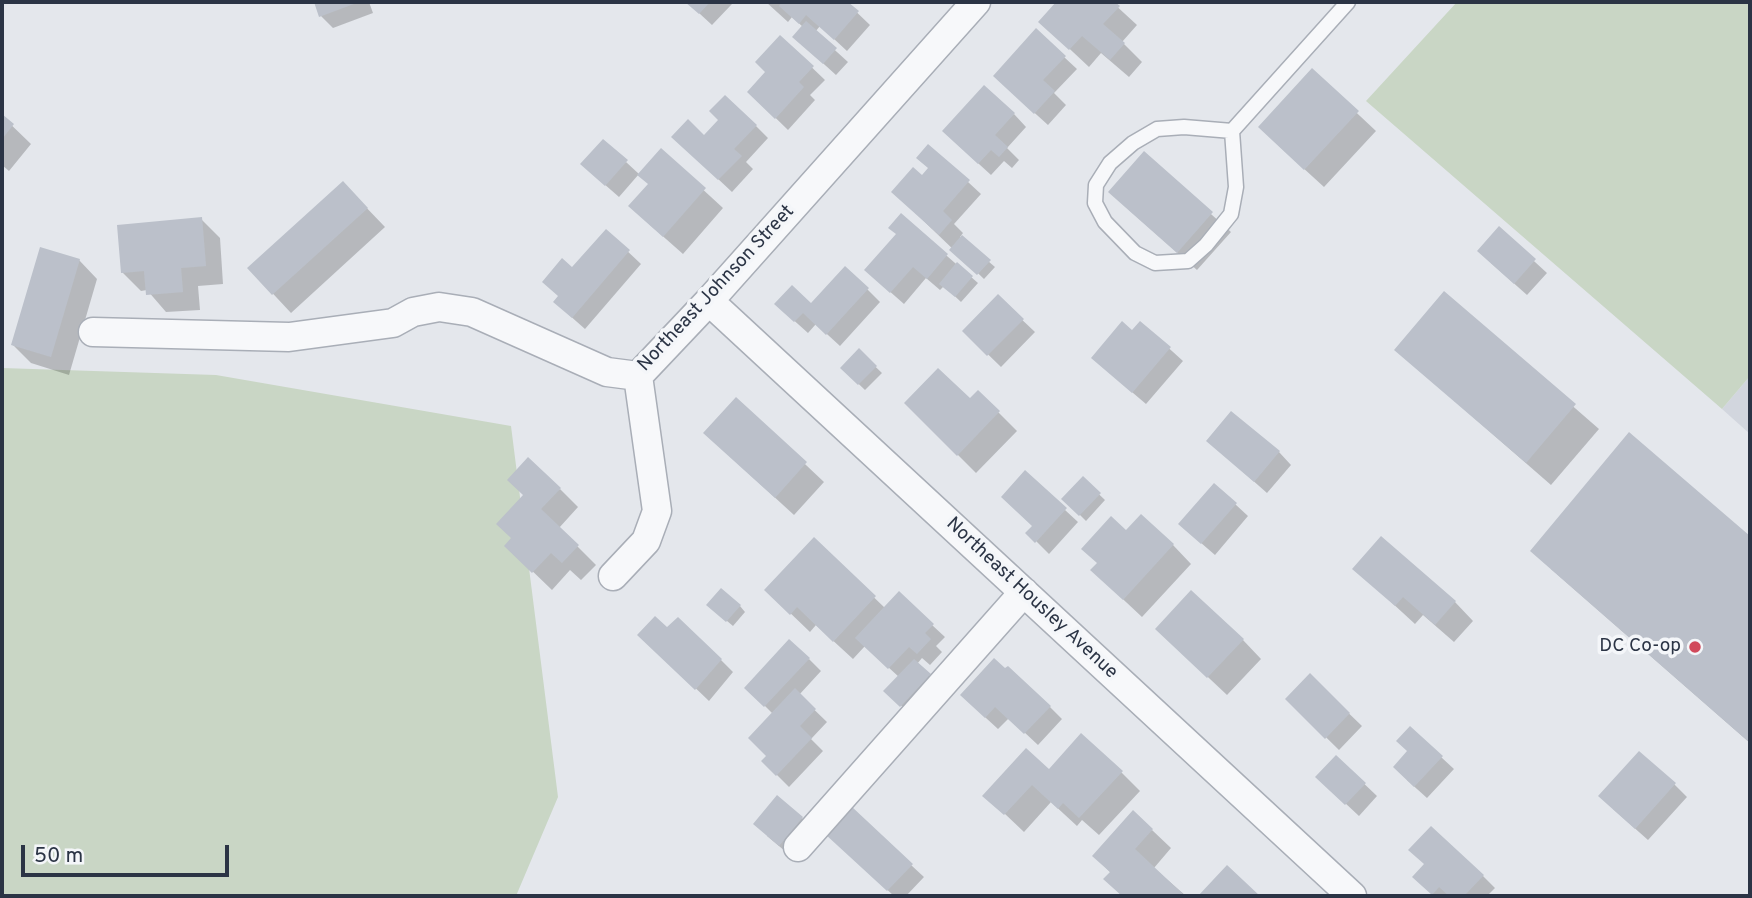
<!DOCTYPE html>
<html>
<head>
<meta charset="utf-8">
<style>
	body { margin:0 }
	#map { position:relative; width:1752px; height:898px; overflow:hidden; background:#e4e7ec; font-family:Overpass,sans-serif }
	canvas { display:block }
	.frame { position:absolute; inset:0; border:4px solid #2b3445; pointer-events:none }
	.scale { position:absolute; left:21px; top:845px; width:208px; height:32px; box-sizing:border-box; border:4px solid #2b3445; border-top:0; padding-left:9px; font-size:21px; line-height:24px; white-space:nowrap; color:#2b3445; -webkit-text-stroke:5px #f4f6f9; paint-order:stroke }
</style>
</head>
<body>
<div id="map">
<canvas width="1752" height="898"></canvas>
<div class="frame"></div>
<div class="scale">50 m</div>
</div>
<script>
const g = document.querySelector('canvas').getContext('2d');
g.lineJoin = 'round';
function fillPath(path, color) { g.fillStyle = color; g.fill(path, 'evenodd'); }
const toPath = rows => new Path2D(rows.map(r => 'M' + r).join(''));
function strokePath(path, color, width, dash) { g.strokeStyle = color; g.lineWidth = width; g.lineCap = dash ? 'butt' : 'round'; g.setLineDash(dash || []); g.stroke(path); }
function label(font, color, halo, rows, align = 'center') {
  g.font = font + ' Overpass,sans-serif'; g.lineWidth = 7; g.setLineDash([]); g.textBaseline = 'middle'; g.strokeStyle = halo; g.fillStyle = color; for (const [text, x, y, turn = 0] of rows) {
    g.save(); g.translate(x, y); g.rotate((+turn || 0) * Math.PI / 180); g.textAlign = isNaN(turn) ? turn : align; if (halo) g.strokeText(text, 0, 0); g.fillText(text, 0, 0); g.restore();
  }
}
const built = toPath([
	[1750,376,1750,434,1722,409]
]);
const green = toPath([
	[1457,2,1750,2,1750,376,1722,409,1366,101],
	[2,368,216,375,511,426,558,797,516,896,2,896]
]);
const shadow = toPath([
	[315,2,369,2,373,13,333,28,321,16],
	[687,2,730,2,732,4,712,25],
	[766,2,846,2,870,25,847,51,820,26,815,32,848,62,836,75,794,37,803,27,792,17,788,22],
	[1059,2,1112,2,1137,25,1122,42,1142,62,1129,77,1101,53,1089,67,1041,22],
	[780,37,825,80,810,95,815,100,788,130,749,92,768,72],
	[1064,57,1077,69,1054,93,1066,105,1048,125,1007,88],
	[1312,71,1376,131,1324,187,1279,146],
	[1014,114,1026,127,1007,148,1019,160,1012,168,1004,161,991,175,956,143],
	[2,116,31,144,9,171,2,165],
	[756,126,768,138,746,162,753,169,732,192,686,149,704,138],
	[929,146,981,194,954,224,963,233,960,237,995,267,984,279,906,204,930,169],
	[661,151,723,208,683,254,649,224,650,184],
	[1144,154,1231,232,1197,270,1129,210],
	[626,162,639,174,619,197,595,176],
	[361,202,385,227,291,313,249,268],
	[901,216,978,283,961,302,944,286,940,290,926,278,904,304,879,282,898,235],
	[201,219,220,238,223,284,198,286,200,310,166,312,147,290,141,291,122,272],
	[1499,229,1547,273,1527,295,1491,263],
	[606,231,641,264,585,329,568,314,572,270],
	[79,260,97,279,69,375,31,363,13,345],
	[846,268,880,302,840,346,816,324,808,333,789,316,811,306],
	[1444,294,1599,429,1551,485,1396,350],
	[998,297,1035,332,1001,367,964,331],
	[1141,323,1183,361,1146,404,1106,370],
	[859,351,882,373,865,390,842,368],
	[978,392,1017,431,976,473,906,403,970,401],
	[736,399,824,482,794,515,724,451],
	[1629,434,1750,538,1750,743,1551,569],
	[1208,441,1279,452,1291,465,1267,493],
	[1025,473,1078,522,1049,554,1028,533,1034,526],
	[1083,479,1105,500,1086,521,1064,499],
	[560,489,578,507,559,528,596,565,581,580,570,570,552,590,525,564,513,539,498,524],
	[1235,504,1248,516,1215,555,1193,536],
	[1126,532,1173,545,1191,564,1142,617,1111,588],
	[814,540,885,608,932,625,945,637,936,646,942,652,930,665,922,658,917,664,942,688,914,718,886,691,899,677,865,646,853,659,816,625,810,632,785,608],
	[1354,568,1455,602,1473,621,1454,642,1423,615,1415,624],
	[740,606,745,612,733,626,714,610],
	[667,630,721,660,733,672,709,701,640,635],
	[1243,640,1261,659,1227,695,1176,647],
	[809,659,821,671,799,695,827,722,811,739,823,751,789,787,763,761,769,756,773,714,746,687],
	[1310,676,1362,726,1339,750,1287,699],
	[974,707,1050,707,1062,719,1038,745,1009,718,998,729],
	[1409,752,1441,757,1454,769,1427,798,1407,780],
	[1336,757,1377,796,1359,816,1330,789],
	[1049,771,1121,772,1140,791,1099,835,1082,820,1077,826,1051,802,1024,832,985,795],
	[1674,784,1687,797,1648,840,1613,809],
	[802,818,814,830,792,857,767,836],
	[1152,830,1171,848,1154,868,1186,896,1122,896,1106,879,1111,873,1094,856],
	[840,846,911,865,924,877,906,896,894,896],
	[1483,876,1495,888,1487,896,1434,896,1415,877]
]);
const building = toPath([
	[314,2,359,2,319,17],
	[685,2,710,2,699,14],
	[782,2,848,2,859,11,834,40,806,15,799,24,779,6],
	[1056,2,1115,2,1120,6,1103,24,1125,43,1110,60,1082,36,1069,50,1038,22],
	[806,21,837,48,823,64,792,37],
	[1036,28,1066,56,1043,80,1055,91,1034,114,993,76],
	[780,35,814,66,799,82,804,87,775,119,747,92,765,72,755,62],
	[1312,68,1359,111,1304,170,1258,127],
	[984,85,1015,113,995,135,1008,147,999,157,991,150,978,164,942,131],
	[725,95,757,125,734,149,742,156,718,180,671,137,688,119,704,135,718,120,709,111],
	[2,114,14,124,2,139],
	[603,139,628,160,605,186,580,164],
	[928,144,970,180,943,211,952,220,939,235,891,192,913,167,922,175,928,168,916,158],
	[661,148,706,188,663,237,628,206,648,184,637,175],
	[1144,151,1213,212,1177,253,1108,192],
	[343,181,368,208,272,295,247,268],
	[901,213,948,254,927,279,913,267,890,293,864,270,896,234,888,228],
	[202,217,206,266,181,268,183,292,146,295,144,271,121,273,117,225],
	[1499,226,1536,259,1514,284,1477,251],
	[606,229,630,250,572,318,553,302,558,296,542,282,562,258,572,267],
	[962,235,991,260,977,275,949,250],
	[40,247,80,259,51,357,11,345],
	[957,262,973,276,955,297,939,284],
	[845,266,869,288,826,335,803,313,794,322,774,304,792,285,811,303],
	[1444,291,1576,404,1526,463,1394,350],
	[998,294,1024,319,987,356,962,331],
	[1122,321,1132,330,1140,321,1171,347,1132,393,1091,358],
	[859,348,877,366,858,385,840,368],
	[938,368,970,398,978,390,1000,411,957,456,904,403],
	[736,397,807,462,775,498,703,433],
	[1231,411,1280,451,1254,482,1206,441],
	[1629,432,1750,536,1750,743,1530,551],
	[528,457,561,488,541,509,579,545,562,563,551,553,532,573,504,546,511,538,496,524,523,495,507,480],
	[1025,470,1067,508,1035,543,1025,533,1032,526,1001,497],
	[1083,476,1101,493,1079,516,1061,499],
	[1214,483,1237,503,1201,544,1178,524],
	[1141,514,1174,544,1123,600,1090,570,1097,563,1081,549,1111,516,1126,530],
	[1381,536,1456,601,1435,625,1403,597,1395,606,1352,569],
	[814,537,876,596,833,642,797,607,790,615,764,590],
	[721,588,741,605,726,622,706,605],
	[1191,590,1244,639,1207,678,1155,629],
	[899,591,934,624,925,633,931,639,917,654,909,647,888,669,855,638],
	[655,616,667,627,678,617,722,659,695,690,637,635],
	[789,639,810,658,764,707,744,688],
	[994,658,1005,668,1008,666,1051,706,1024,734,995,707,985,718,960,695],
	[914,659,931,674,900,707,883,691],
	[1310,673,1350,713,1325,739,1285,699],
	[795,688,816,709,800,726,812,738,776,776,761,761,766,756,748,738],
	[1410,726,1443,756,1414,787,1393,767,1407,751,1396,741],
	[1081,733,1123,771,1079,818,1063,803,1058,809,1032,785,1004,815,982,796,1026,748,1049,769],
	[1639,751,1676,783,1635,829,1598,796],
	[1336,755,1366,783,1345,805,1315,777],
	[777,795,803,817,779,846,753,824],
	[851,806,913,864,887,891,825,834],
	[1133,810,1153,829,1135,849,1185,896,1122,896,1103,879,1110,872,1092,856],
	[1431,826,1484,875,1464,896,1449,896,1439,887,1432,895,1412,877,1424,864,1408,850],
	[1227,865,1260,896,1198,896]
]);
const service = toPath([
	[1232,131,1184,127,1157,129,1133,143,1110,163,1096,185,1095,203,1105,222,1135,253,1155,263,1188,261,1206,245,1231,214,1236,187,1232,131,1348,2]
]);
const minor = toPath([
	[709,301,1352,896],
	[93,332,289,337,393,323,413,312,439,307,472,312,607,372,638,376],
	[638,376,709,301,976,2],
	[613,576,646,541,657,511,638,376],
	[798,847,1024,592]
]);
const markers = [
	[1695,647,7,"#d1495b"]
];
const streetNames = [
	["Northeast Johnson Street",717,289,-47],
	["Northeast Housley Avenue",1031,599,43]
];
const poiNames = [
	["DC Co-op",1681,647]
];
fillPath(built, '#d2d6de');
fillPath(green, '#c9d6c5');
fillPath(shadow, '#0003');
fillPath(building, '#bbc0ca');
strokePath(service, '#a9aeb7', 17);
strokePath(minor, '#a9aeb7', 31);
strokePath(service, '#f7f8fa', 14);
strokePath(minor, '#f7f8fa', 28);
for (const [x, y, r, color] of markers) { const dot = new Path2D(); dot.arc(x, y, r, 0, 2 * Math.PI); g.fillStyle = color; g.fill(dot); strokePath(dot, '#f4f6f9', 2.5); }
label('19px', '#2b3445', '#f4f6f9', streetNames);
label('19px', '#2b3445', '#f4f6f9', poiNames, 'right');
</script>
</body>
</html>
